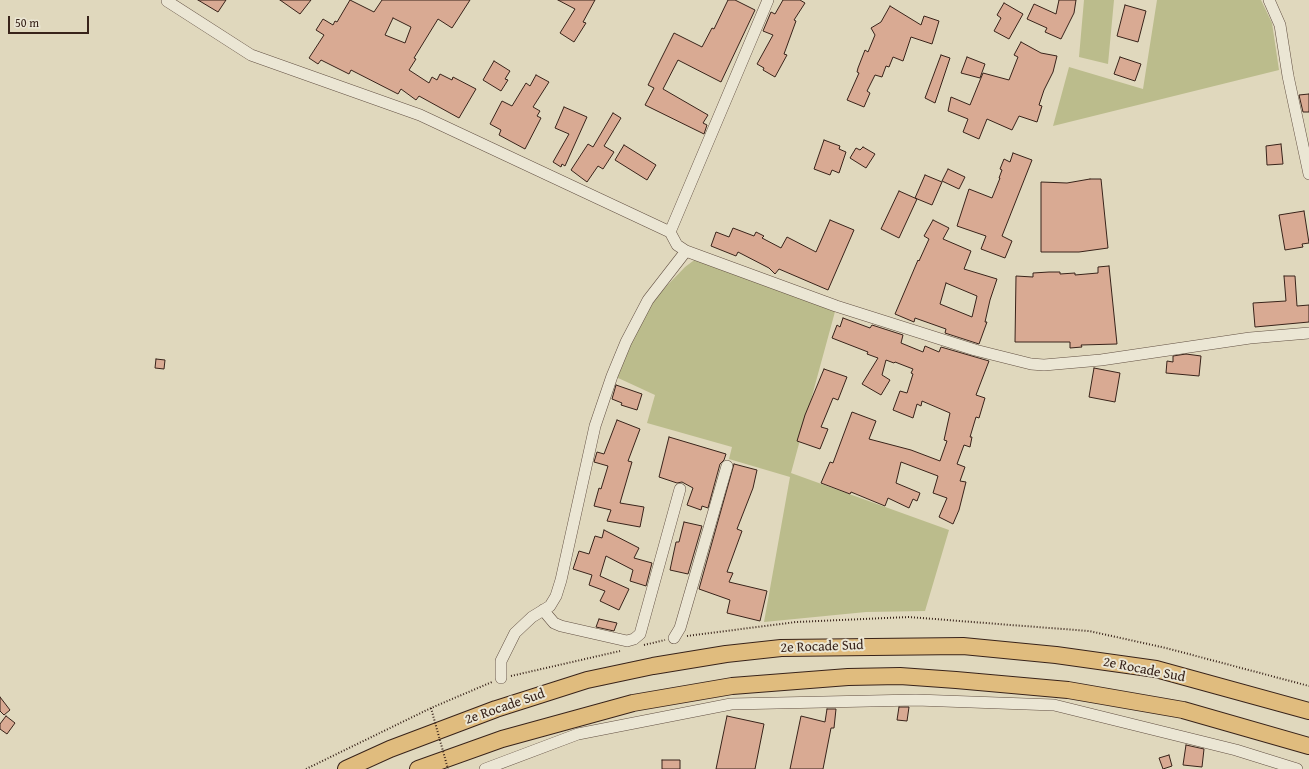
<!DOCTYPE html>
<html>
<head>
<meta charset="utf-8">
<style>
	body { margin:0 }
	#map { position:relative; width:1309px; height:769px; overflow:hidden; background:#e0d8bd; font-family:"Gentium Book Plus",serif }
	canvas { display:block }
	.scale { position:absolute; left:8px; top:16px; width:81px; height:18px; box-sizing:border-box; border:2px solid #38231a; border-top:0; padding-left:5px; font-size:12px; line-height:14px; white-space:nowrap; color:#38231a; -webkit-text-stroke:3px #ebe6d4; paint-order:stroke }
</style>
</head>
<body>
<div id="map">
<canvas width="1309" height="769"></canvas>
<div class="scale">50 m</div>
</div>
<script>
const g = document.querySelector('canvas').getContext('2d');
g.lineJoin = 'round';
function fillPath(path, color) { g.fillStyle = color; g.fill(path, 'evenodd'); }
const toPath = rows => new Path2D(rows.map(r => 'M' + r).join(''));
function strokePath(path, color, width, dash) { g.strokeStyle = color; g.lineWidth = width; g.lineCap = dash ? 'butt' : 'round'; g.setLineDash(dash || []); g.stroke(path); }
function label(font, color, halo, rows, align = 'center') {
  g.font = font + ' "Gentium Book Plus",serif'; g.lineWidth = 4; g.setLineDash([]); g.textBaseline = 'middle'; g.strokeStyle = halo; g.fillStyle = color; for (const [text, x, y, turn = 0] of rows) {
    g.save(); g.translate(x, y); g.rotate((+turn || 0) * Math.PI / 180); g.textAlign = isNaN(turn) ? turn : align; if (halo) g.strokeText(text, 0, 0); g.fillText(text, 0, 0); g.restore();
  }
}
const green = toPath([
	[1084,0,1114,0,1108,64,1079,57],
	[1157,0,1261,0,1272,23,1279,70,1053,126,1069,67,1143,89],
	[697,258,836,308,791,473,949,530,925,611,866,612,764,622,790,477,729,459,732,447,647,423,655,395,616,377,638,329,655,298,685,267]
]);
const building = toPath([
	[198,0,226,0,218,12,198,0],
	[280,0,311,0,300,14,280,0],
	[350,0,374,12,382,0,470,0,452,28,438,19,414,58,416,59,409,70,429,83,432,77,437,80,440,74,452,80,453,77,476,89,459,118,419,96,416,100,401,89,398,94,351,70,349,74,321,60,318,64,309,58,324,35,316,30,323,19,333,25,335,21,337,22,350,0],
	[393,18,411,27,405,43,385,35,393,18],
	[558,0,595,0,583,22,586,23,574,42,560,33,575,9,558,0],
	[728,0,735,0,755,10,721,82,678,60,663,89,708,115,703,123,707,125,704,134,645,105,654,88,648,85,674,33,702,47,712,28,714,29,728,0],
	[783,0,800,0,805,3,794,20,796,21,784,54,787,55,775,77,763,70,764,68,757,64,773,35,763,31,771,12,775,14,783,0],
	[1059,0,1076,0,1074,13,1061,39,1045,32,1047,28,1027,19,1034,4,1056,14,1059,0],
	[1004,3,1023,14,1009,39,994,31,1001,18,997,15,1004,3],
	[1125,5,1146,11,1138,42,1117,36,1125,5],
	[890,6,921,25,924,16,939,21,932,44,911,37,903,61,893,57,889,67,886,66,882,77,875,75,867,91,870,93,864,107,847,100,859,73,857,72,858,68,865,50,868,52,875,35,871,28,881,22,890,6],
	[1021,42,1041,53,1057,56,1053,72,1044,90,1039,105,1042,106,1037,122,1019,116,1012,130,987,119,979,139,963,132,968,119,948,111,951,97,970,105,983,73,1009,80,1018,57,1014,55,1021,42],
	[941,55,950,58,935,103,925,98,941,55],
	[967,57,985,64,980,78,961,73,967,57],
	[1120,57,1141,64,1135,81,1114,74,1120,57],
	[494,61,510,71,505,79,508,80,501,91,483,80,494,61],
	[536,75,549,82,533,107,540,111,537,116,541,118,525,149,499,135,501,130,490,124,502,101,512,106,526,83,530,86,536,75],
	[1309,94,1309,112,1303,112,1299,95,1309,94],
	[564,107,587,117,565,166,562,164,561,167,553,162,569,134,555,128,564,107],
	[613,113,621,118,604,146,614,152,603,169,598,166,587,182,571,170,588,144,593,147,613,113],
	[824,140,840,146,839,149,846,152,839,173,832,170,830,175,814,169,824,140],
	[1281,144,1283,164,1267,165,1266,146,1281,144],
	[624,145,656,165,647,180,615,160,624,145],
	[863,147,875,154,866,168,850,158,856,148,860,150,863,147],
	[1013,153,1032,160,1002,236,1012,241,1005,258,981,249,986,236,957,226,969,189,992,198,1000,178,999,178,1002,170,1000,169,1004,159,1010,162,1013,153],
	[948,169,965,177,959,189,942,181,948,169],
	[925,175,942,182,932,205,915,198,925,175],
	[1090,179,1101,179,1108,248,1079,252,1041,252,1041,182,1067,183,1090,179],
	[899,191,917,199,899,238,881,229,899,191],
	[1304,211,1309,243,1302,244,1303,247,1285,250,1279,215,1304,211],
	[830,220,854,230,828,290,779,269,775,274,769,268,738,252,736,256,711,246,716,232,729,237,733,228,754,236,756,232,764,236,762,238,781,248,787,237,816,252,830,220],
	[933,220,949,228,943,239,971,251,964,269,997,279,990,300,985,322,987,322,979,344,945,333,946,329,915,318,914,322,895,314,918,260,919,261,929,239,924,236,933,220],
	[946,283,977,296,972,317,940,304,946,283],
	[1109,266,1117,344,1081,345,1082,347,1070,348,1070,342,1015,342,1016,276,1033,277,1033,273,1049,272,1060,272,1060,274,1075,273,1075,275,1098,273,1098,267,1109,266],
	[1284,276,1295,276,1297,306,1309,305,1309,322,1255,327,1253,303,1286,301,1284,276],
	[843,318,870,328,872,325,903,335,901,343,923,352,925,346,939,352,941,347,989,361,976,395,985,398,979,418,976,417,970,437,972,437,970,447,964,445,957,464,965,467,960,481,966,482,959,510,953,524,939,517,947,498,933,493,938,476,901,462,896,483,920,493,917,501,913,499,909,508,888,498,885,506,851,492,850,494,821,483,830,462,833,463,852,412,876,421,869,439,911,450,940,461,947,441,944,440,950,413,922,401,921,406,917,404,913,418,893,410,900,391,907,393,913,374,911,373,913,369,895,362,894,363,886,360,882,375,890,380,881,395,862,384,878,358,867,354,868,352,832,338,837,325,840,327,843,318],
	[1186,354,1201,356,1199,376,1166,373,1167,361,1173,362,1173,356,1186,354],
	[156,359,165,360,164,369,155,368,156,359],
	[1094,368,1120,373,1115,402,1089,397,1094,368],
	[824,369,847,377,838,400,833,398,821,427,828,429,820,449,797,441,805,415,824,369],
	[616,385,642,394,637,410,621,405,622,403,612,399,616,385],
	[617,420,640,429,628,461,632,462,620,503,644,507,640,527,607,521,611,510,594,506,599,488,601,489,608,466,594,462,597,452,604,454,617,420],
	[669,437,726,454,724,460,720,464,708,508,702,506,701,510,687,505,693,488,682,482,677,483,659,477,669,437],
	[734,464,757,470,753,488,737,529,742,531,727,572,733,573,729,582,767,591,760,621,727,613,730,600,699,589,734,464],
	[684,522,702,526,688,574,670,570,676,542,679,542,684,522],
	[604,530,639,548,634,558,652,563,646,586,630,581,633,570,606,556,600,576,629,589,619,610,600,601,605,591,589,585,592,575,573,569,579,551,589,554,595,536,602,538,604,530],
	[599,619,617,623,614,631,596,627,599,619],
	[0,697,10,710,4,715,0,711,0,697],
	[899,707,909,707,907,721,897,720,899,707],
	[827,709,836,709,834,728,831,728,823,769,790,769,801,716,825,722,827,709],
	[6,716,15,723,7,734,0,729,0,724,6,716],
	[727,716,764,724,755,769,716,769,727,716],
	[1186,745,1204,749,1202,767,1183,765,1186,745],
	[1169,755,1172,766,1163,769,1159,758,1169,755],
	[662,760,680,760,680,769,662,769,662,760]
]);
const path = toPath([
	[687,636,796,622,909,617,1011,625,1089,631,1166,648,1309,686],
	[644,645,665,640],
	[511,676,620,651],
	[306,769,431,708,492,682]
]);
const minor = toPath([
	[1269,0,1280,25,1288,76,1309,174],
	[167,1,251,55,420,115,670,232],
	[686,251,677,245,670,232,768,0],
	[543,610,554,623,561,626,627,641,634,639,640,634,680,489],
	[674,638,680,628,727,466],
	[501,678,501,661,515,633,532,617,550,606,556,596,561,580,595,426,612,376,626,342,648,300,686,251,836,306,975,350,1031,364,1044,365,1101,360,1250,338,1309,333],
	[485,769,578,734,731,704,916,700,1054,705,1236,750,1297,769]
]);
const highway = toPath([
	[346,769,390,749,496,709,587,680,653,666,726,654,781,648,963,646,1056,655,1156,669,1309,711],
	[418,769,502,739,633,703,732,686,848,677,900,676,956,680,1068,690,1183,710,1309,746]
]);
const pathBridge = toPath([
	[431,708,448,769]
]);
const streetNames = [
	["2e Rocade Sud",822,647,-2],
	["2e Rocade Sud",1144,670,11],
	["2e Rocade Sud",505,707,-19]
];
fillPath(green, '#bbbc8c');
fillPath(building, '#d9aa93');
strokePath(building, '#38231a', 1);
strokePath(minor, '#625043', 12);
strokePath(highway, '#38231a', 18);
strokePath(path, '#38231a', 2, [1, 2]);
strokePath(minor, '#ebe6d4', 11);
strokePath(highway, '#e0bc7e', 16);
strokePath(pathBridge, '#38231a', 2, [1, 2]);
label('14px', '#38231a', '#ebe6d4', streetNames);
</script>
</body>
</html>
